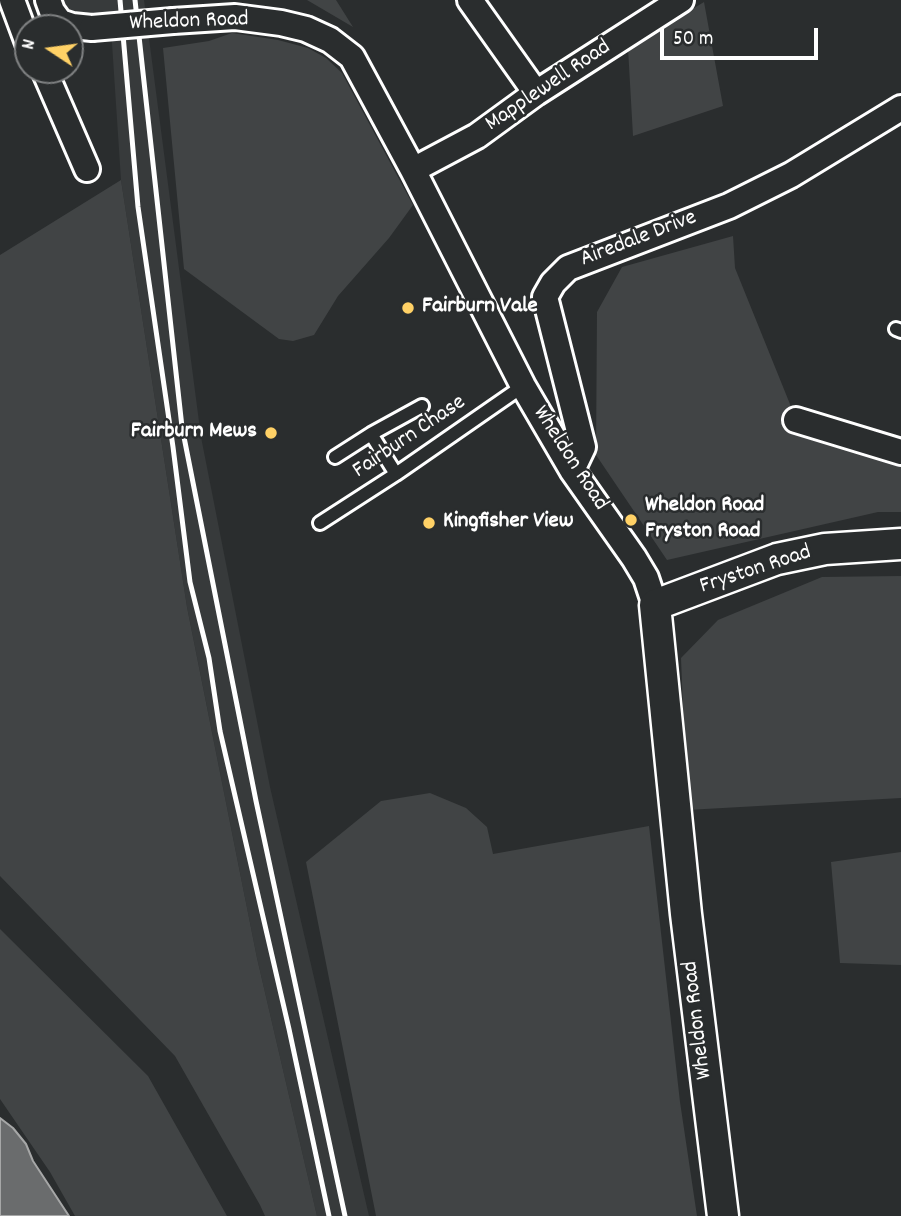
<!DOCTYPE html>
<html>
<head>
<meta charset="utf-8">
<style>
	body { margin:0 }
	#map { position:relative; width:901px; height:1216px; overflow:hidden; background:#2a2d2e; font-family:Dekko,sans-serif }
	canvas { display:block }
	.north { position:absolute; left:14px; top:14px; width:70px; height:70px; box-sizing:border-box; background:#2a2d2e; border:2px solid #7f8182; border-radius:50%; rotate:283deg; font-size:19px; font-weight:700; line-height:28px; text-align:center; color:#fff }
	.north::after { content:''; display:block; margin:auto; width:24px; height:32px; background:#ffd166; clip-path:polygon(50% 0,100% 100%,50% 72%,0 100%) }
	.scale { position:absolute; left:660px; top:28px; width:158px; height:32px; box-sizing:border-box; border:4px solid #fff; border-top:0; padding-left:9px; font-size:21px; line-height:24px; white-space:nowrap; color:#fff; -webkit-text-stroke:5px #2a2d2e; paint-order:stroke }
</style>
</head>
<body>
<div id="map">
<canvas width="901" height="1216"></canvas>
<div class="north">N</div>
<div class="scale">50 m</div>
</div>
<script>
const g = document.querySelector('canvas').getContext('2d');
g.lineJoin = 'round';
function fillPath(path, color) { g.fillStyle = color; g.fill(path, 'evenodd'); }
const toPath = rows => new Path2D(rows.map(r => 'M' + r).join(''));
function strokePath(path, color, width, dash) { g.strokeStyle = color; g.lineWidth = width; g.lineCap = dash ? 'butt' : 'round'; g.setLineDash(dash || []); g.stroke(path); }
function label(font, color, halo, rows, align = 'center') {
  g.font = font + ' Dekko,sans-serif'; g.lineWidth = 5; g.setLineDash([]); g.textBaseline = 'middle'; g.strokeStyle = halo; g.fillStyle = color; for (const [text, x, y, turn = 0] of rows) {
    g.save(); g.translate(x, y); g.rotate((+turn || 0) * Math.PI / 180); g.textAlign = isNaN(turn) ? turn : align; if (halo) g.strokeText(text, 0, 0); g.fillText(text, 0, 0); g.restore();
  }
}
const built = toPath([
	[63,0,144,0,201,437,270,787,369,1216,317,1216,257,958,187,607,121,180,110,13,79,16,67,8]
]);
const green = toPath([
	[307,0,336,0,353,27],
	[704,2,723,106,633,136,628,48],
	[232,33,278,40,308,48,326,58,342,73,413,205,389,238,338,296,314,335,293,341,279,339,184,269,163,48,209,41],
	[121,180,187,607,257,958,317,1216,265,1216,260,1205,175,1056,0,876,0,255],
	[733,236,735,268,796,419,901,452,901,512,878,512,667,560,596,455,597,312,622,267],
	[901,576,901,798,687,810,681,658,718,620,822,577],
	[430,793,466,808,487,827,493,854,649,826,680,1102,697,1216,376,1216,306,862,381,801],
	[901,852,901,965,840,963,831,862],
	[0,929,148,1076,227,1216,75,1216,50,1172,0,1099]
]);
const water = toPath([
	[0,1118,13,1128,26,1144,33,1161,69,1216,0,1216,0,1118]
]);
const service = toPath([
	[896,329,901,331],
	[371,434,422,406],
	[335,457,371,434,396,474],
	[320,523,396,474,523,386]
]);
const minor = toPath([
	[12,0,28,43],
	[48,0,52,11,60,22,72,26,92,28],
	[470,0,536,93],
	[173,21,235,17,281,23,306,29,330,40,352,57,413,170,523,386,572,470,634,558,646,578,655,605],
	[44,70,87,169],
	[413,170,477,136,536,93,681,0],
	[796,420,901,452],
	[572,470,583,447,545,297,553,283,568,268,729,206,791,175,901,108]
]);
const tertiary = toPath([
	[723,1216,686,914,655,605,777,559,825,549,901,544]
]);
const rail = toPath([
	[120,0,138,207,173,447,190,582,209,658,220,731,289,1029,329,1216],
	[135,0,182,427,256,801,345,1216]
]);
const minorBridge = toPath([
	[92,28,173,21]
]);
const markers = [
	[408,308,7,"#ffd166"],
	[271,433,7,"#ffd166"],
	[631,520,7,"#ffd166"],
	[429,523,7,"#ffd166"]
];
const streetNames = [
	["Wheldon Road",189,23,-2],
	["Mapplewell Road",549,87,-34],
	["Airedale Drive",639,240,-21],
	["Fairburn Chase",410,438,-34],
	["Wheldon Road",569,459,57],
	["Fryston Road",756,571,-18],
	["Wheldon Road",699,1020,-97]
];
const poiNames = [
	["Fairburn Vale",422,308],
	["Fairburn Mews",257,433,"right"],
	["Wheldon Road",645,507],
	["Fryston Road",645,533],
	["Kingfisher View",443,523]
];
fillPath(built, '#373a3b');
fillPath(green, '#414445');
fillPath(water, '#6a6c6d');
strokePath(water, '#a6a7a7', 2);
strokePath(service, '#fff', 18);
strokePath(minor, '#fff', 30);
strokePath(tertiary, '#fff', 35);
strokePath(service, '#2a2d2e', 12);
strokePath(minor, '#2a2d2e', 24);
strokePath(tertiary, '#2a2d2e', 30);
strokePath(rail, '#fff', 5);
strokePath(minorBridge, '#fff', 30, []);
strokePath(minorBridge, '#2a2d2e', 24);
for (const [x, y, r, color] of markers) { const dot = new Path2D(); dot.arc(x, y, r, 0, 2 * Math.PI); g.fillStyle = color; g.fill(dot); strokePath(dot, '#2a2d2e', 2.5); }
label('23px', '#fff', '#2a2d2e', streetNames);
label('bold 23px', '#fff', '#2a2d2e', poiNames, 'left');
</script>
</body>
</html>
